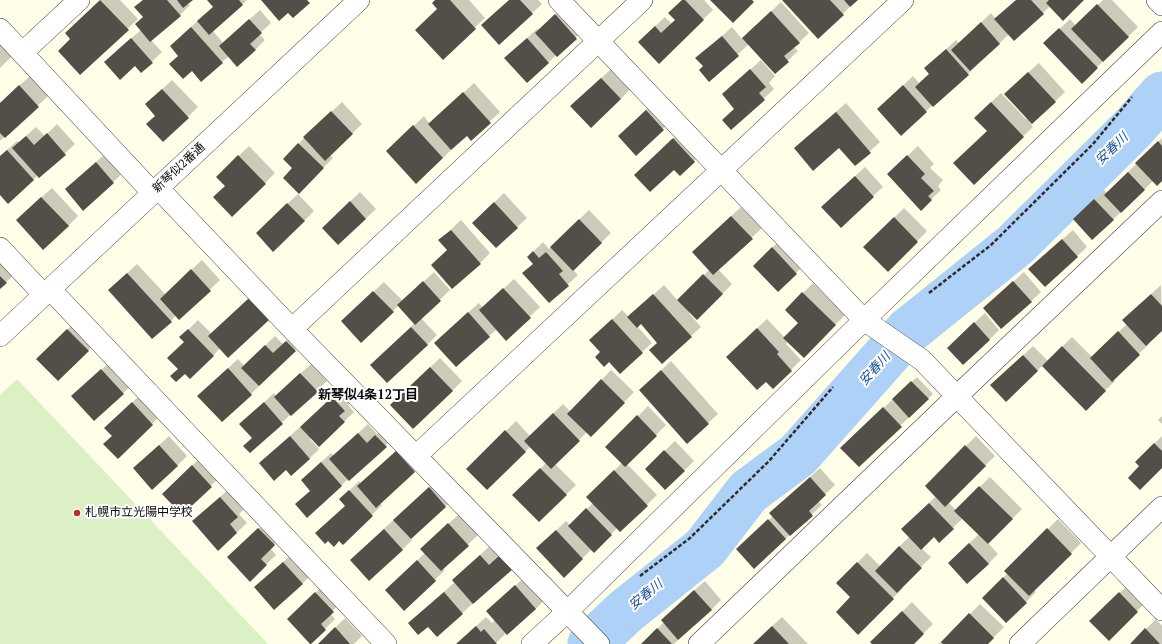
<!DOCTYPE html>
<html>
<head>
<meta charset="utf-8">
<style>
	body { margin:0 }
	canvas { display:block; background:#fffee8 }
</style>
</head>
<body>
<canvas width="1162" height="644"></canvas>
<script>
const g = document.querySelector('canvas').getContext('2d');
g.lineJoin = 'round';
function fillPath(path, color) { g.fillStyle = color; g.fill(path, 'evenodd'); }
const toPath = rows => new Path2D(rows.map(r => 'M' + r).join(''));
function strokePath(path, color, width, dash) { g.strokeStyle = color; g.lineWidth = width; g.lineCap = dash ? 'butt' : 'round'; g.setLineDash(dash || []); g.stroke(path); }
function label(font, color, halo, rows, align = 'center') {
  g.font = font + ' "PT Serif","Noto Sans JP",serif'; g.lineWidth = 4; g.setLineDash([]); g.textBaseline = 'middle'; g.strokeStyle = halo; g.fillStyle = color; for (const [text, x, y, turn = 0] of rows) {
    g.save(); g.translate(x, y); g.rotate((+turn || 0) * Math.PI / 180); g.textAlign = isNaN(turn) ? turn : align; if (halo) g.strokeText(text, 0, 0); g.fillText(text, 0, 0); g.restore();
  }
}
const pitch = toPath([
	[17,379,268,644,0,644,0,395]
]);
const shadow = toPath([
	[101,0,120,0,138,19,80,73,71,39,76,23],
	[143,0,191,0,188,3,190,5,180,15,151,40,162,52,141,72,135,65,115,52,141,30,144,17,136,7],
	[208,0,247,0,213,31,223,43,260,10,271,23,259,34,265,40,255,50,229,56,222,62,179,55,181,36,214,6],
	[436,0,469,0,485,18,443,58],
	[509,0,538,0,542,4,532,13],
	[683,0,704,0,713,10,659,62,649,32,665,17,672,24,676,20],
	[783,0,856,0,843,14],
	[1016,0,1083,0,1050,6,1043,13,1009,34,968,74,926,111,888,100,913,76,919,83,930,73,926,68,956,40,959,43,991,13,996,19],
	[1103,0,1112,0,1138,27,1082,82,1045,43,1070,19,1076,26],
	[781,2,809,33,794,47,798,51,775,73,749,44,709,81,704,66,697,58,732,27,742,39],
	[566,5,586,28,527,82,515,49,537,29,538,30],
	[0,38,14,54,0,68],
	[761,60,775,76,769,83,774,89,731,129,735,108,733,85],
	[1039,63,1065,92,1031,124,1033,127,974,183,988,131,985,108,1001,93,1026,119,1028,118,1015,84],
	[611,69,630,89,621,99,582,96],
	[30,76,48,96,0,141,0,103],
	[172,80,198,107,163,141,156,116,156,95],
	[474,83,500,112,471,139,467,134,443,158,397,142,424,116,430,124],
	[656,101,673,119,636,154,629,126],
	[342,102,362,124,330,155,333,158,299,193,293,168,284,159,315,127],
	[846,103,880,142,855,165,839,147,805,139],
	[57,124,75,144,39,177,38,175,33,180,0,194,0,156,17,141,19,142,36,127,45,136],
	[684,129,704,151,680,175,674,169,645,165],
	[1162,138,1162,179,1153,181,1093,239,1084,209,1104,190,1107,193],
	[249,146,275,173,232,216,226,186,217,177],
	[918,146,934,164,930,168,943,180,938,186,941,190,921,209,888,174],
	[106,153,123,173,83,209,66,189],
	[865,167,883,187,873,196,832,197],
	[52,188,78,216,68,226,27,210],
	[360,192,376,209,338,244,333,218],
	[504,193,527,218,517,227,483,213],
	[298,194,314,211,304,221,267,223],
	[741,207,762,228,718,269,732,284,697,319,690,312,689,313,701,327,691,336,641,323,637,326,652,343,642,352,601,352,600,331,622,310,629,317,664,285,678,301,710,269,703,242],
	[904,208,927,231,888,271,865,247],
	[589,210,611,233,573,270,578,275,549,302,524,273,534,263,528,257,543,242,549,249],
	[461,220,490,253,480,263,448,250,440,240],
	[1073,230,1087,247,1045,286,1040,259],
	[782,238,806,263,778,291,754,266],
	[0,255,16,273,0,288],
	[202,260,220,280,179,319,176,315,171,321,119,281,137,264,165,294],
	[434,272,450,290,421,318,437,335,427,345,381,355,415,323,399,305,393,311,352,312,384,282,403,301],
	[1024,272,1041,292,1031,301,984,308],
	[514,279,540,307,506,339,497,329,489,336,445,333,479,303,483,308],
	[813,283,845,315,804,357,788,341,786,344,801,360,773,388,737,347,767,319,785,338,799,323,786,310],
	[1161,285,1162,329,1148,343,1149,344,1113,379,1115,381,1086,409,1043,365,1006,401,1001,376,1033,346,1048,361,1072,337,1092,357,1127,324,1123,320],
	[985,313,999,330,989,340,958,338],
	[77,320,98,341,58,380,37,359],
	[198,320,212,334,220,348,213,356,179,369,185,342,181,337],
	[296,332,305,340,251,394,222,421,209,386,238,359,244,366,275,336,283,344],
	[440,358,462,381,452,391,401,395],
	[112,360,133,384,123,393,83,387],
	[671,361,718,414,708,423,650,381],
	[311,364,327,381,250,452,253,438,251,415,274,393,276,396],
	[611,370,634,392,591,436,587,432,555,464,576,485,539,521,514,495,546,463,530,447,487,489,467,469,516,421,530,436,563,404,571,412],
	[917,377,933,394,859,466,851,438],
	[342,388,354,400,348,405,354,412,319,446,312,438,310,439,319,449,309,459,286,469,260,463,300,427,301,428],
	[142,393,162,414,118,458,114,436,116,418],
	[648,406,666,425,627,464,657,495,620,531,617,528,594,552,591,550,564,576,548,538,566,521,570,525,593,503,587,497,622,463,607,447],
	[1162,416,1162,424,1158,420],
	[368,424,377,434,386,426,396,436,307,516,311,490,302,480,331,453,334,456],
	[169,436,187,456,177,466,144,459],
	[976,436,995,456,948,502,956,510,990,477,1022,509,988,543,998,554,988,564,959,553,979,534,963,518,939,541,934,536,921,548,931,557,901,587,903,588,858,633,852,597,857,563,867,553,880,566,910,536,903,529,936,496,926,486],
	[1162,436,1162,466,1140,466,1136,462],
	[675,441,694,461,665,489,656,459],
	[406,442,424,462,380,503,382,505,343,543,346,505,341,499,359,481,361,483],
	[202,456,221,476,182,514,173,484],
	[820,468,835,485,818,501,822,505,754,568,747,540,773,516,781,504],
	[439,478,456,497,410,538,412,540,402,550,361,550],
	[230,488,247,507,239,514,247,523,219,549,203,512],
	[459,514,478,535,443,568,445,570,404,610,396,581,425,553,432,539],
	[269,519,284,535,270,548,276,555,250,580,238,548],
	[1058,519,1081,543,1034,590,1036,592,1006,622,983,598,1008,573,1006,571],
	[490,546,512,568,437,636,419,614,455,582,463,570],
	[293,553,312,574,302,584,255,587],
	[526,576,545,599,536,609,506,633,495,644,456,644,486,617,492,623,495,620,487,611],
	[705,581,721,600,711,610,674,644,642,644,664,622,672,610],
	[326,583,343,601,330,613,335,619,311,643,298,609],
	[1130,583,1147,601,1109,639,1091,621],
	[912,602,933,624,913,644,874,644,871,642],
	[980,604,1004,627,987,644,938,644,946,638],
	[782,617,808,644,753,644],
	[345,618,362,636,354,644,319,644],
	[1156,619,1162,626,1162,644,1131,644]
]);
const river = toPath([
	[591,644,626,611,705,548,748,492,798,455,908,331,1015,245,1132,129,1162,95]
]);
const building = toPath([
	[100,0,129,30,80,75,58,51,70,39,65,33],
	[143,0,167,0,181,16,150,42,135,24,143,17,134,7],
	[177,0,193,0,183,8],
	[207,0,239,0,243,5,209,35,197,21,213,7],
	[261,0,307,0,310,3,293,18,288,13,279,21],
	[435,0,450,0,476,29,443,60,415,30,437,9,432,3],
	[509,0,520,0,533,14,499,45,481,25],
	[682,0,685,0,704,20,659,64,638,42,655,26,661,33,675,20,668,13],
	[710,0,752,0,754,2,733,23],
	[782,0,830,0,844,15,818,39],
	[844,0,858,0,850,7],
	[1016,0,1031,0,1044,14,1014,41,994,19],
	[1049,0,1084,0,1063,21,1046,3],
	[1097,4,1129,37,1103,62,1071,29],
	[771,11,800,43,784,56,789,62,775,74,742,38],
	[555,14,577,39,557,57,535,33],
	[249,19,262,33,250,44,256,50,237,67,219,46],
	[981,22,1000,44,970,71,951,50],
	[191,27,223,63,201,82,192,71,183,79,169,64,178,56,170,46],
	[1059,28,1098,68,1082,84,1043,43],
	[722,36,739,56,709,82,699,70,703,66,695,58],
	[131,38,153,63,141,73,135,66,120,80,104,62],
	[527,38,549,63,527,83,504,58],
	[946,49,969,75,933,107,915,87,929,74,924,68],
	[750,69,766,87,759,93,765,100,731,130,722,120,734,109,722,94],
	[1028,72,1056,102,1032,124,1004,94],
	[601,78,621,99,591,128,570,106],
	[19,85,39,107,5,138,0,133,0,103],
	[903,85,927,112,901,136,877,109],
	[162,89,189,118,163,142,146,124,155,116,145,104],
	[463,92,491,123,471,141,467,136,451,150,428,124],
	[991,102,1024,137,974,185,953,163,987,131,974,118],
	[646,110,664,130,636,156,618,136],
	[331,111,353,134,325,161,303,137],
	[836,112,871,153,855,166,839,148,813,171,794,148],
	[413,125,443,158,416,184,386,151],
	[47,133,66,155,39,178,12,148,26,136,34,145],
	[673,138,695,162,680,176,674,170,650,192,634,175],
	[1158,141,1162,146,1162,181,1157,186,1135,163],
	[298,143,324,168,299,194,283,178,292,168,283,159],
	[7,150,34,180,8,204,0,195,0,156],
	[238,155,266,184,232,217,213,197,225,186,216,177],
	[907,155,925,174,921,178,934,191,928,196,932,200,921,211,887,174],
	[96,162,114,183,83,211,65,189],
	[1128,172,1145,190,1121,213,1104,195],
	[855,176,874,197,841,228,821,207],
	[41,197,69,226,43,250,16,220],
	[1094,199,1114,220,1092,240,1073,219],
	[350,201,366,219,338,245,322,228],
	[494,202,518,228,496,248,472,223],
	[287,203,305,221,273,252,256,233],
	[731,216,753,239,713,275,692,252],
	[894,217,918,242,888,272,863,247],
	[579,219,602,243,573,271,550,247],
	[451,230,481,264,452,289,431,265,447,250,438,240],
	[1062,239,1078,257,1045,287,1028,269],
	[772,247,797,274,778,292,753,266],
	[533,251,539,258,546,252,563,271,559,274,569,286,549,303,522,273,533,264,527,257],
	[191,269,211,291,179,320,160,299],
	[127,273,172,322,152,339,108,290],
	[703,274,723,294,697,320,677,300],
	[0,276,7,283,0,289],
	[423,281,441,301,415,325,397,305],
	[1013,281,1032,302,1001,329,983,308],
	[503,288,531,318,506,341,479,310],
	[373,291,394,312,361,343,341,321],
	[802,292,836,325,804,358,783,338,798,323,785,310],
	[653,294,692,337,662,364,649,350,657,343,641,324,637,328,627,317],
	[1151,294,1162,306,1162,331,1146,346,1122,320],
	[249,298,269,320,228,358,208,336],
	[468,312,490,337,456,367,434,343],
	[612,319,643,353,620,374,609,362,604,367,595,357,600,352,589,340],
	[974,322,990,340,963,365,947,348],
	[411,327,428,345,387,383,370,365],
	[757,328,779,352,777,354,792,371,773,389,766,382,757,390,726,357],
	[67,329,89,351,58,381,36,359],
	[188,329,214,356,190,379,185,374,176,382,170,376,178,369,167,358,184,342,179,337],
	[1118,331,1140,355,1112,382,1090,358],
	[286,341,296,351,259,386,241,368,265,345,273,353],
	[1062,346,1106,391,1086,411,1042,366],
	[1023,355,1038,371,1006,402,990,385],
	[430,367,453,391,413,429,390,405],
	[228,368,252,395,222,422,197,396],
	[101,369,124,394,94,421,71,396],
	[661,370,709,424,687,444,639,390],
	[300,373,318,392,291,416,274,397],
	[601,379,625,403,591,437,567,414],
	[911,381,929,399,909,418,892,399],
	[332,397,345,411,339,416,345,422,319,447,300,427],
	[132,402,153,425,118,459,103,444,112,436,104,428],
	[264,402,283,424,250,453,243,446,252,438,239,424],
	[883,407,902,427,859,467,840,448],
	[553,413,580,441,551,469,524,441],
	[637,415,657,436,625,467,605,447],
	[505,430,526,452,487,490,466,469],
	[358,433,367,443,375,435,387,447,349,481,329,459],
	[290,436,310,459,291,476,286,470,274,481,259,463],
	[1154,443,1162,451,1162,468,1140,490,1128,478,1139,466,1135,462],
	[159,445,178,466,152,490,133,468],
	[965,445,986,466,945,507,925,486],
	[664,450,685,471,665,490,645,469],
	[396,451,415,472,376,508,357,486],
	[321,462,342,486,307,518,295,504,310,491,301,480],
	[192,465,212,487,182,515,162,494],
	[540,468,567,495,539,522,512,495],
	[614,470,648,506,620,532,586,497],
	[810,477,826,495,809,511,813,516,790,536,769,513],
	[979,486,1013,519,988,544,954,511],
	[429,487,446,507,411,539,393,520],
	[349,490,373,516,343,545,339,541,334,547,328,541,325,544,315,533,345,506,339,499],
	[220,497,238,517,230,524,237,533,218,551,192,521],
	[929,503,954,529,939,543,934,537,921,550,901,529],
	[586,508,612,535,594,553,568,526],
	[768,519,786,539,754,569,736,549],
	[448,523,469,546,441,571,420,549],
	[258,528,275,545,261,559,267,565,250,582,227,557],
	[1047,528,1072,554,1029,596,1004,571],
	[384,529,403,550,369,581,350,560],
	[556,530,583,559,564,578,536,548],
	[969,543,989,564,967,584,948,563],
	[899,546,922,568,897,593,875,571],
	[480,555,489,565,500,555,513,569,473,604,452,580],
	[417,560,436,581,404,611,385,590],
	[283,562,303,584,274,610,254,587],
	[857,562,894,599,858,635,836,612,850,597,836,583],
	[1003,577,1027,603,1006,623,982,598],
	[515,585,536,609,507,635,486,611],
	[694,590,712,610,678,640,661,620],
	[315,592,334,612,321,624,326,630,311,644,310,644,287,619],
	[444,592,463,614,437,637,428,627,418,635,408,623],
	[1119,592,1138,612,1109,641,1089,621],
	[902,611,924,634,914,644,872,644,870,642],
	[969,613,994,638,988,644,943,644,941,642],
	[476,626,481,632,484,629,497,644,456,644],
	[772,626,789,644,753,644],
	[335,627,350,644,318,644],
	[657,628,672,644,641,644],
	[1145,628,1160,644,1130,644]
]);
const path = toPath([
	[929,293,991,245,1093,144,1132,97],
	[640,576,690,538,769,461,833,387]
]);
const minor = toPath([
	[559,0,864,320,922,360,1162,610],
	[1157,0,1162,5],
	[0,29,153,193],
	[22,53,79,0],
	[158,188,292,329,599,644],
	[0,248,44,295],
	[50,289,386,644],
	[292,329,642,0],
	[0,336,359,0],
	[416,456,903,0],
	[532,644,567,612,864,320,1162,32],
	[699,644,957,396,1162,201],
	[1020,644,1162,507]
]);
const markers = [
	[77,513,4,"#bc3022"]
];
const streetNames = [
	["新琴似2番通",179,168,-43]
];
const poiNames = [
	["札幌市立光陽中学校",85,513]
];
const waterNames = [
	["安春川",1112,149,-44],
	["安春川",875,369,-48],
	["安春川",646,595,-39]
];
const neighbourhoodNames = [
	["新琴似4条12丁目",368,395]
];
fillPath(pitch, '#dbf0c4');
fillPath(shadow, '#0003');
strokePath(river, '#add1f7', 47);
fillPath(building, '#534e47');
strokePath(minor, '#3e3e3e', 22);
strokePath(path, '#2d2d2d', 2.5, [4, 2]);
strokePath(minor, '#fff', 21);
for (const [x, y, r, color] of markers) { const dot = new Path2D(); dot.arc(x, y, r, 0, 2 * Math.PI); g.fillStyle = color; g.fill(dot); strokePath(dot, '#fff', 1.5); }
label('12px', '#0b0b0b', '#fff', streetNames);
label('12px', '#0b0b0b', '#fff', poiNames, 'left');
label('italic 13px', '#134d9d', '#fff', waterNames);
label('bold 13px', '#0b0b0b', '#fff', neighbourhoodNames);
</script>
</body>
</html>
